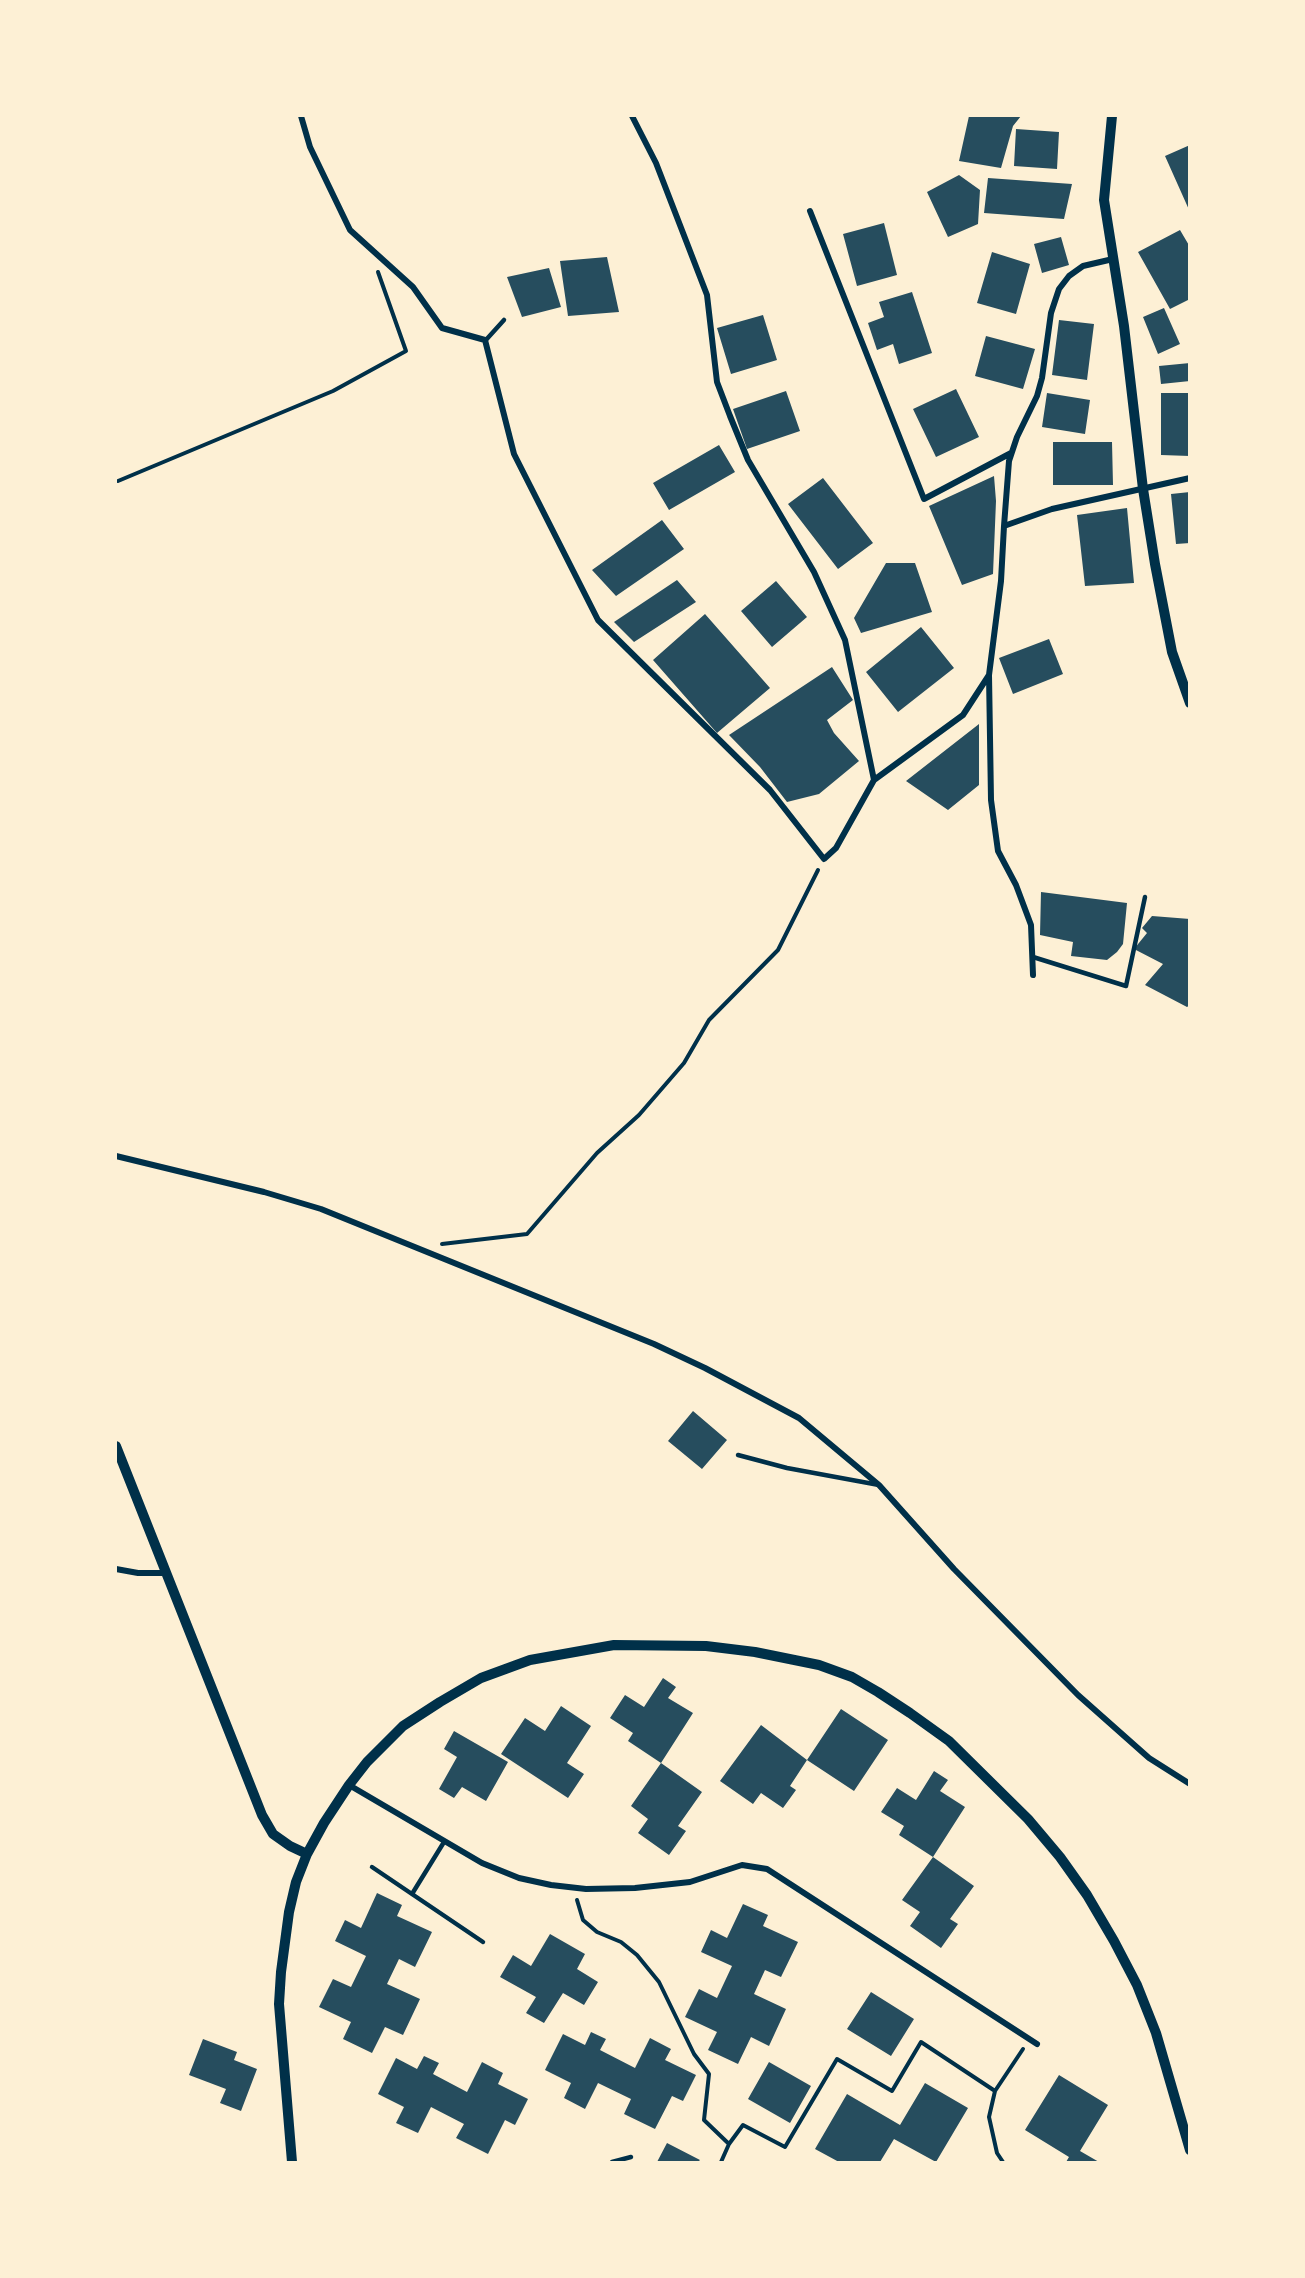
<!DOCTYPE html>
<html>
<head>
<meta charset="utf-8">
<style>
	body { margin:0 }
	#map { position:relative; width:1305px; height:2278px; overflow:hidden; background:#fdf0d5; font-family:"PT Sans",sans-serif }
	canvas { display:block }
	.frame { position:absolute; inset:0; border:117px solid #fdf0d5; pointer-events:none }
</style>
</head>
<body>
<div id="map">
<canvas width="1305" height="2278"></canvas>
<div class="frame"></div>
</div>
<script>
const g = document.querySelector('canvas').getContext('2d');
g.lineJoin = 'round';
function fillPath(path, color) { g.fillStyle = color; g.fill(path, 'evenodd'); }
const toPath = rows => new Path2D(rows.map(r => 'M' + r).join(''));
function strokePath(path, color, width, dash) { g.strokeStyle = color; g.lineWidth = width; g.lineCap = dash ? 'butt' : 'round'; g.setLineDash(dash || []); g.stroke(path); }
const building = toPath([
	[969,116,1021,116,1013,126,1001,168,959,161],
	[1016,129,1059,132,1057,169,1014,166],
	[1190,145,1190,212,1165,156],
	[959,175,980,190,978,224,948,237,927,192],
	[988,178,1072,184,1064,219,984,213],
	[884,223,897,275,857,286,843,234],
	[1180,230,1190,247,1190,299,1170,309,1138,252],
	[1061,237,1069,265,1042,273,1034,244],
	[992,252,1030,264,1016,314,977,303],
	[607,257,619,312,568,316,560,261],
	[549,268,561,307,522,317,507,277],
	[912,292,932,353,899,364,893,344,877,350,868,323,884,317,879,302],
	[1164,308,1180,344,1158,354,1143,317],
	[763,315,777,360,731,374,717,328],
	[1059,320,1094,324,1087,380,1052,375],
	[986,336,1035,349,1023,389,975,376],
	[1190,363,1190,381,1161,384,1159,366],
	[956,389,979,437,936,457,913,409],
	[786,391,800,431,747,449,733,409],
	[1047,393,1090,400,1085,434,1042,427],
	[1161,393,1190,393,1190,456,1161,455],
	[1053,442,1112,442,1113,485,1053,485],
	[719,445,735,472,669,510,653,483],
	[994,476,996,501,993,574,962,585,929,506],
	[823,478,873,543,838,569,788,504],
	[1190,492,1190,543,1176,544,1171,494],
	[1127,508,1134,583,1085,586,1077,515],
	[662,520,684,549,616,596,592,570],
	[886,563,915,563,932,612,861,633,854,618],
	[677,580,696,602,634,642,614,622],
	[776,581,807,617,772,647,741,611],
	[705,614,770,688,717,733,653,660],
	[921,627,954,668,898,712,866,672],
	[1049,639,1063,674,1013,694,999,658],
	[832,667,853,700,827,720,834,733,859,761,819,794,787,802,760,767,729,735],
	[979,724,979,785,948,810,906,781],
	[1041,892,1127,903,1123,944,1117,952,1107,960,1071,956,1073,942,1040,935],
	[1152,916,1190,919,1190,1005,1187,1007,1145,985,1163,964,1134,949,1147,933,1142,928],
	[693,1411,727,1440,702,1469,668,1441],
	[663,1678,676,1687,668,1698,693,1713,661,1763,702,1792,678,1826,686,1831,669,1855,638,1833,648,1819,631,1806,661,1763,628,1741,633,1733,610,1718,625,1695,644,1707],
	[561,1706,591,1726,567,1763,584,1774,568,1798,501,1754,525,1718,545,1731],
	[841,1709,888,1740,854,1791,807,1760],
	[761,1725,807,1760,790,1786,796,1790,783,1808,761,1793,753,1804,720,1781],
	[454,1731,508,1762,486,1801,462,1787,454,1798,439,1789,457,1757,444,1749],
	[934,1771,948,1780,940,1791,965,1807,933,1857,974,1886,950,1919,958,1924,941,1948,910,1926,920,1912,902,1900,933,1857,899,1835,904,1826,881,1812,897,1788,916,1800],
	[377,1893,402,1905,397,1916,432,1932,415,1967,399,1959,387,1984,420,1999,403,2035,385,2027,372,2053,343,2039,351,2022,319,2007,333,1979,351,1987,366,1956,335,1941,345,1920,361,1928],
	[743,1904,768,1915,763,1926,798,1942,781,1977,765,1970,754,1994,786,2009,769,2046,751,2037,738,2064,708,2050,717,2032,685,2017,699,1989,717,1998,732,1966,701,1952,711,1930,727,1938],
	[550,1934,585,1954,577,1969,598,1982,584,2005,563,1993,544,2023,526,2013,536,1997,500,1977,513,1955,531,1966],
	[871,1992,914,2019,891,2056,847,2029],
	[591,2032,606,2039,600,2050,635,2068,650,2038,671,2049,665,2060,696,2075,683,2101,672,2096,655,2129,624,2114,631,2099,598,2083,585,2109,564,2098,571,2083,545,2070,563,2034,585,2045],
	[203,2039,237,2052,234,2060,257,2069,241,2111,220,2103,226,2089,189,2075],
	[424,2056,439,2063,433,2074,467,2092,482,2062,503,2073,498,2084,528,2099,515,2125,505,2120,488,2154,456,2138,464,2124,431,2107,418,2133,396,2123,404,2107,378,2094,396,2058,417,2069],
	[769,2062,811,2086,790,2123,748,2099],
	[1059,2075,1108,2105,1080,2151,1099,2162,1066,2162,1069,2157,1025,2130],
	[925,2083,968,2108,936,2162,894,2139,880,2162,839,2162,815,2149,847,2094,900,2125],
	[667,2143,700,2160,698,2162,657,2162]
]);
const path = toPath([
	[118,481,333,391,406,351,378,272],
	[442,1244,527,1234,597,1153,639,1115,684,1063,709,1020,778,950,818,870],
	[577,1900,583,1920,597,1932,621,1942,637,1955,659,1982,694,2054,709,2074,704,2120,729,2144,721,2162],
	[995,2091,989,2117,997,2153,1003,2162],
	[729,2144,743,2125,785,2147,837,2059,892,2091,921,2042,995,2091,1023,2049]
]);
const service = toPath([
	[485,341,504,320],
	[1033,957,1126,986,1145,897],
	[738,1455,787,1468,879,1485],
	[372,1867,483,1942],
	[412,1894,444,1842],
	[612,2162,631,2157]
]);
const minor = toPath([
	[301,116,310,147,350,230,413,287,442,328,485,340,514,454,598,620,770,790,824,859,836,848,874,780,845,640,814,572,748,460,730,416,717,382,707,295,656,163,632,116],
	[810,211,924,499,1011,453],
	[1004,526,1009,461,1017,437,1037,396,1042,378,1051,313,1059,289,1069,276,1083,266,1113,259],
	[989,675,991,800,998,851,1016,885,1031,925,1033,975],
	[874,780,963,715,989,675,1001,581,1004,526,1052,509,1190,478],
	[116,1156,264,1192,321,1209,654,1344,705,1368,799,1418,879,1485,954,1569,1078,1695,1149,1758,1190,1784],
	[116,1569,138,1573,167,1573],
	[349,1785,482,1863,519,1878,551,1885,586,1889,635,1888,690,1882,742,1865,767,1869,1037,2044]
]);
const tertiary = toPath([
	[1112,116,1104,200,1124,326,1143,489,1155,564,1172,652,1190,703],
	[116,1446,262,1815,273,1834,290,1846,307,1854],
	[292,2162,279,2004,281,1972,289,1912,296,1882,307,1854,324,1823,349,1785,367,1762,403,1726,440,1702,481,1678,530,1660,614,1645,706,1646,755,1652,819,1665,852,1677,878,1692,910,1713,949,1741,1028,1819,1060,1857,1087,1895,1114,1941,1137,1985,1156,2033,1190,2150]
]);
fillPath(building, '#264d5e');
strokePath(path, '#003049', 4);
strokePath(service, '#003049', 4.5);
strokePath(minor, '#003049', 6);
strokePath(tertiary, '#003049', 10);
</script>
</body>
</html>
